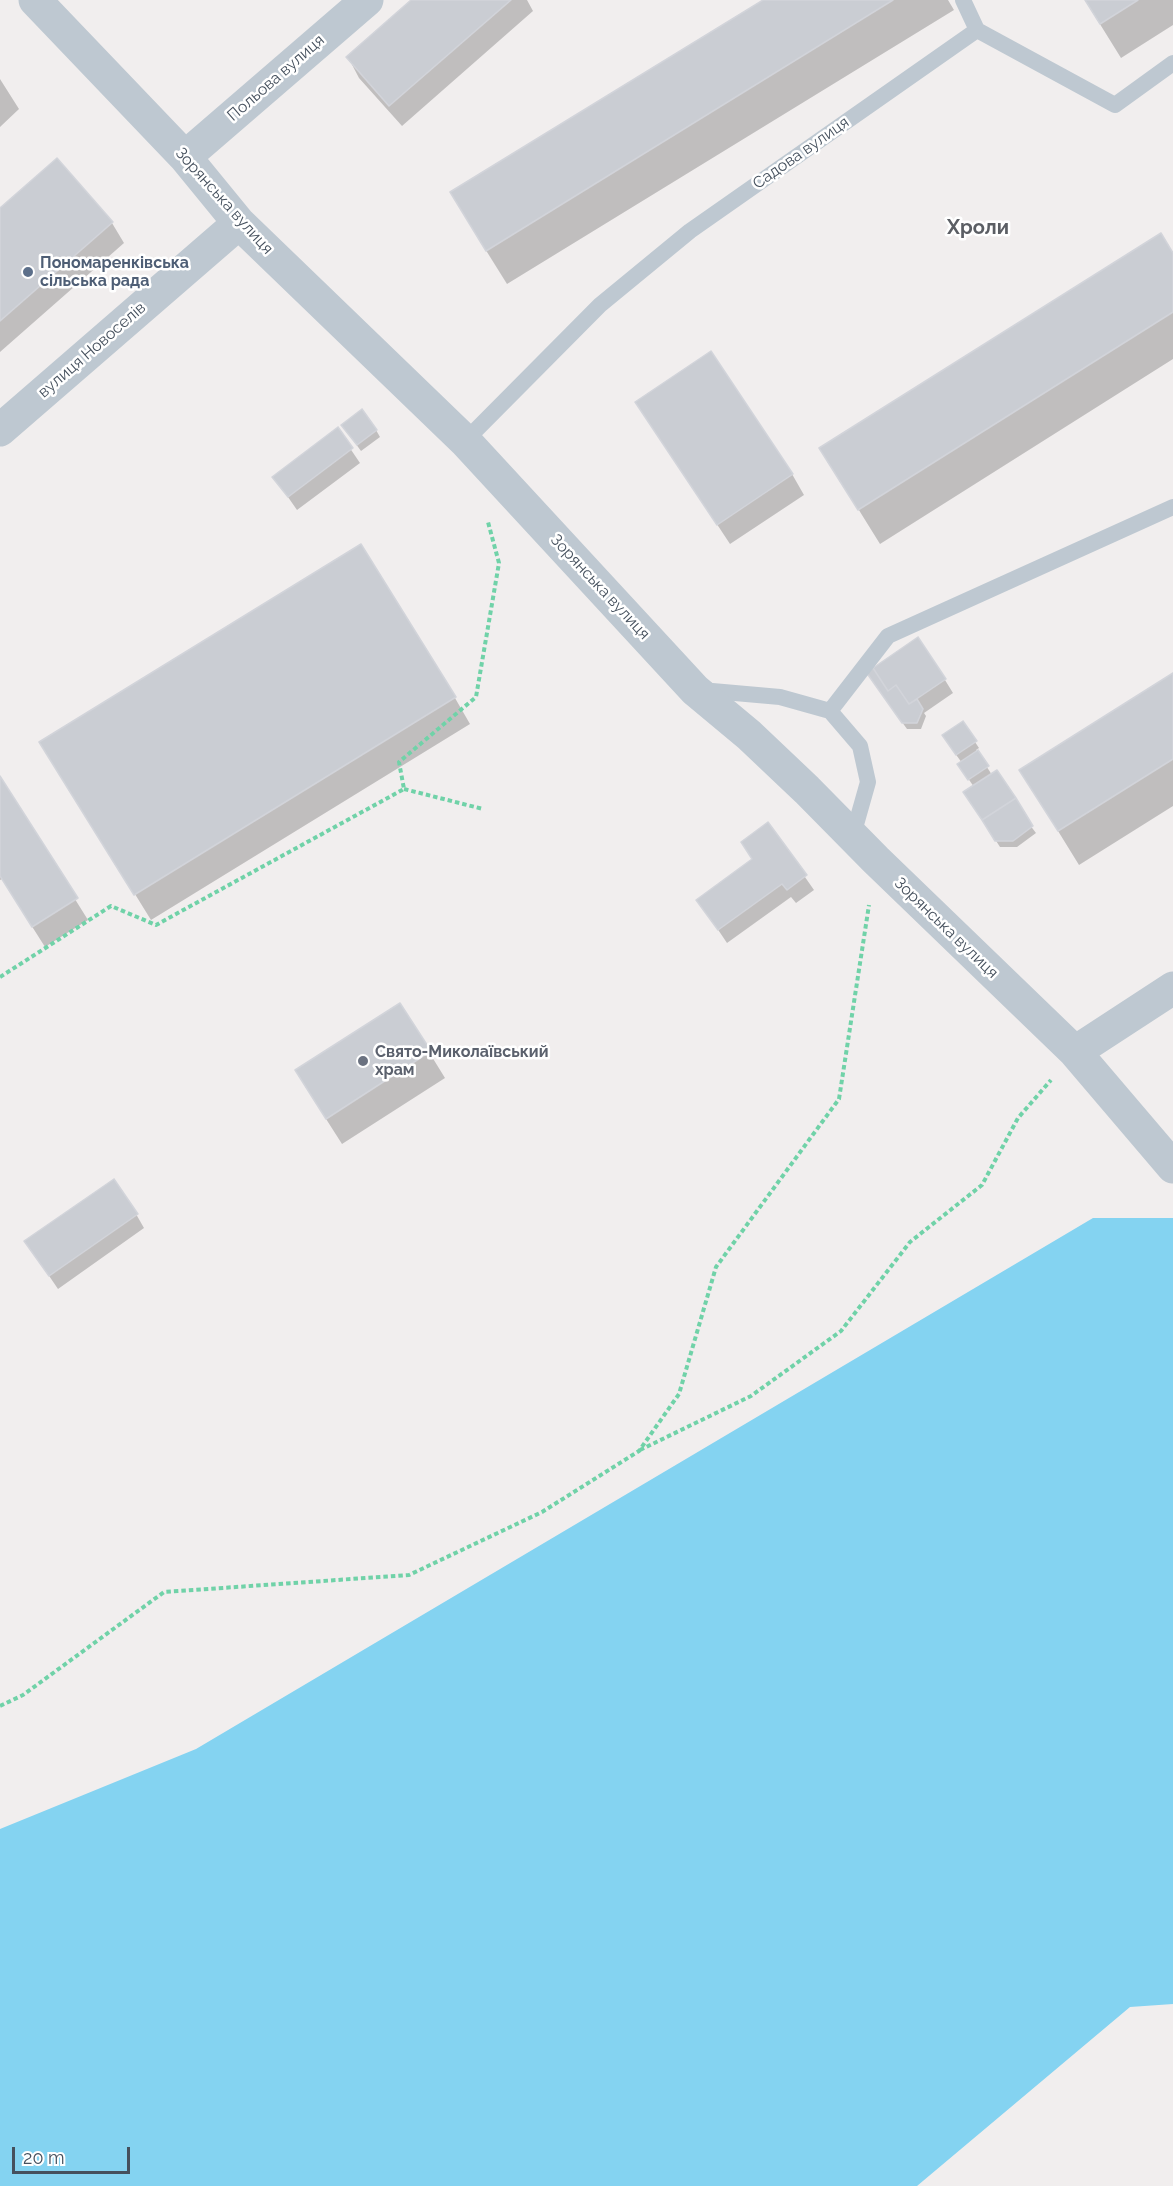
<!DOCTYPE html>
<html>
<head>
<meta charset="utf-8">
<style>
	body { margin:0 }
	#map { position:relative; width:1173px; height:2186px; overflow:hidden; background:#f1eeee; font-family:Raleway,sans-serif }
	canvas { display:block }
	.scale { position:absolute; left:12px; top:2147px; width:118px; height:27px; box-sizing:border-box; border:3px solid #45505d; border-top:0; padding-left:8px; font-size:18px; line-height:21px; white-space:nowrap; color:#45505d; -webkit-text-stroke:4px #fff; paint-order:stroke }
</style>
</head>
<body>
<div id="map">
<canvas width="1173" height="2186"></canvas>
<div class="scale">20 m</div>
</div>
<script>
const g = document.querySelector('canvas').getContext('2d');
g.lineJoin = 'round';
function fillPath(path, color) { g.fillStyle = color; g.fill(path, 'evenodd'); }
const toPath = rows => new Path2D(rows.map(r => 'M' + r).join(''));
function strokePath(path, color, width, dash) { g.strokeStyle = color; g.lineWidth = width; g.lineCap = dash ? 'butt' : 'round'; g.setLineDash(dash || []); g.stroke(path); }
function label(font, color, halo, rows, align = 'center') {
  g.font = font + ' Raleway,sans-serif'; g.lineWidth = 5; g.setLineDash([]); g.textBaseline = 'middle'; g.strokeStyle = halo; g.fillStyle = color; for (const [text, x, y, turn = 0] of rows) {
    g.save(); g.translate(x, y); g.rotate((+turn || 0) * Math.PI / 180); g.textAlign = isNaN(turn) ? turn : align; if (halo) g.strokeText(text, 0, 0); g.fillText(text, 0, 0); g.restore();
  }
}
const water = toPath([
	[1093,1218,1173,1218,1173,2004,1130,2007,917,2186,0,2186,0,1829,196,1749]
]);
const shadow = toPath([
	[413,0,527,0,533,11,402,126,359,78,348,57],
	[765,0,948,0,954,10,507,284,472,228],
	[1085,0,1173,0,1173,25,1121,58],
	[0,79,19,109,0,127],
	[0,210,112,223,124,243,0,352],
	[1173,256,1173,359,880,544,821,449],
	[637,403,792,474,804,495,730,544],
	[337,429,360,463,297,510,274,477],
	[376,430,380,437,361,451,347,432],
	[1173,675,1173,806,1079,865,1021,771],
	[871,679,945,680,953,693,924,713,926,716,921,729,907,729],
	[455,698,470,724,151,920,57,768],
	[947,742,975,742,979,748,976,750,992,775,1036,833,1017,847,1000,847,969,799,974,787,963,771,962,763],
	[0,779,88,920,45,947,2,879,0,880],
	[768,824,814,890,796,903,791,897,727,943,698,900,753,860],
	[400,1005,445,1078,342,1144,312,1097],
	[136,1214,144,1228,58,1289,26,1242]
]);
const building = toPath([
	[411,0,511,0,389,106,346,57,411,0],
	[763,0,893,0,486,251,450,192,763,0],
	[1085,0,1138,0,1100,24,1085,0],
	[57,158,113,222,0,321,0,208,57,158],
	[1161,233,1173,253,1173,312,858,510,819,448,1161,233],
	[711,351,793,474,717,525,635,402,711,351],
	[362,409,377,430,357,445,341,425,362,409],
	[338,427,353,448,288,497,272,477,338,427],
	[361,544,456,697,134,895,39,742,361,544],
	[918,637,946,679,909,704,896,685,888,691,873,668,918,637],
	[873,668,888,691,896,685,909,704,917,699,923,709,917,723,902,723,866,672,873,668],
	[1173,673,1173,759,1058,831,1019,770,1173,673],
	[963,721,977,741,956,755,942,735,963,721],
	[978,750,989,766,968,780,957,764,978,750],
	[997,770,1016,798,982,820,963,792,997,770],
	[0,776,78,898,32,927,0,876,0,776],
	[1016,798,1033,826,1013,841,995,841,982,820,1016,798],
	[768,822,807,875,787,890,782,884,718,930,696,900,752,859,741,842,768,822],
	[400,1003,431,1051,326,1119,295,1070,400,1003],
	[114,1179,138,1214,49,1276,24,1241,114,1179]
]);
const path = toPath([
	[404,789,483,809],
	[0,977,111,906,156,925,404,789,399,762,476,697,499,563,488,522],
	[640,1450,751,1396,841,1331,910,1242,982,1185,1018,1118,1051,1080],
	[0,1706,23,1695,164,1592,409,1575,542,1512,639,1451,679,1394,716,1267,839,1099,869,905]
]);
const lane = toPath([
	[963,0,977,30],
	[977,30,1115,105,1173,63],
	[465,441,600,305,690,231,977,30],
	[701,690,780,697,830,711,860,746,868,782,853,835],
	[830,711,888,636,1173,507]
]);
const street = toPath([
	[35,0,185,157,239,223,465,441,695,690,749,735,807,790,876,860,1075,1052,1173,1167],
	[185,157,367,0],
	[0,430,239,223],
	[1075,1052,1173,988]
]);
const markers = [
	[28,272,6,"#5c6f8a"],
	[363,1061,6,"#6b7280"]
];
const streetNames = [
	["Польова вулиця",276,78,-41],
	["Садова вулиця",801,153,-35],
	["Зорянська вулиця",224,201,48],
	["вулиця Новоселів",92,350,-41],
	["Зорянська вулиця",600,587,47],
	["Зорянська вулиця",946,928,44]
];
const serviceNames = [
	["Пономаренківська",40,263],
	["сільська рада",40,281]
];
const worshipNames = [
	["Свято-Миколаївський",375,1052],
	["храм",375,1070]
];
const quarterNames = [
	["Хроли",978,228]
];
fillPath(water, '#84d3f1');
fillPath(shadow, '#0003');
fillPath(building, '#cacdd3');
strokePath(building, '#d2d4da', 1.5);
strokePath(path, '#70d2a8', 4, [4.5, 3]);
strokePath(lane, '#bec8d1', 16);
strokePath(street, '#bec8d1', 33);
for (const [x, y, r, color] of markers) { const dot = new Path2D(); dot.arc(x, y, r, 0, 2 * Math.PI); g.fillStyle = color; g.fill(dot); strokePath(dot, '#fff', 2); }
label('16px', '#45505d', '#fff', streetNames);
label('bold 16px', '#4e5e75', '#fff', serviceNames, 'left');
label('bold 16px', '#5b616d', '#fff', worshipNames, 'left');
label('bold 20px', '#5b5e64', '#fff', quarterNames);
</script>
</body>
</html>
